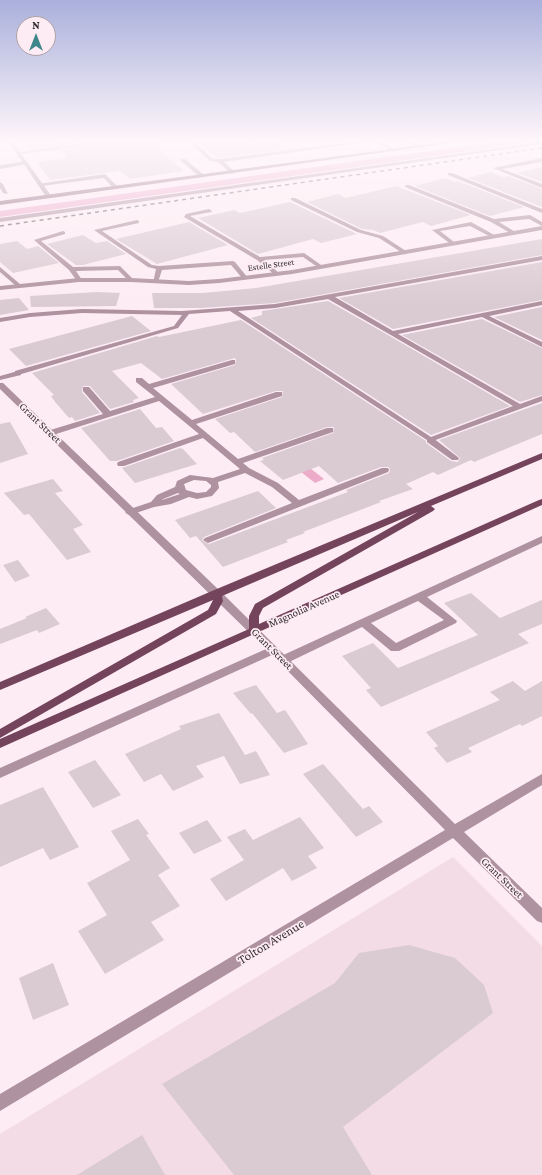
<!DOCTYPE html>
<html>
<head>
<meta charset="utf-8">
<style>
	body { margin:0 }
	#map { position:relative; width:542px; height:1175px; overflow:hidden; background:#fdecf3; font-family:"Crimson Pro",serif }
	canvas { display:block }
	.north { position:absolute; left:16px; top:16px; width:40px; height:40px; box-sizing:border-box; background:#fdecf3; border:1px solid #ada0a6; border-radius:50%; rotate:0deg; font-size:11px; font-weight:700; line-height:16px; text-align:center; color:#352f32 }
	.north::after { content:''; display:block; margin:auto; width:14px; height:18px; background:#3e8689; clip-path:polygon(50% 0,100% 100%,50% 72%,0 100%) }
</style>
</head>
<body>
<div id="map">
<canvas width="542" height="1175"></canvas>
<div class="north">N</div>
</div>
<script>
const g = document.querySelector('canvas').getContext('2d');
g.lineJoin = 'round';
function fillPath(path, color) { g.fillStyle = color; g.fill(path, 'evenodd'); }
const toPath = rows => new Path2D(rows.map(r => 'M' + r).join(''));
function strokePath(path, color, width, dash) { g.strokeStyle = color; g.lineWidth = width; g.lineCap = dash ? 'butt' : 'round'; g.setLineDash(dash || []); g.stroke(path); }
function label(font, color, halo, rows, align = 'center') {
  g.font = font + ' "Crimson Pro",serif'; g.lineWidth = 3.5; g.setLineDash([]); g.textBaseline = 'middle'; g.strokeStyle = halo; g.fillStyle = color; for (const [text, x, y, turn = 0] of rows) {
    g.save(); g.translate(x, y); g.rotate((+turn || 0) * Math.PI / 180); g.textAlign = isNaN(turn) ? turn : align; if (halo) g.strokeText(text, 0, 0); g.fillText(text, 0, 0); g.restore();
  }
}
const built = toPath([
	[29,141,131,141,26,154,24,150],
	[453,857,542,946,542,1175,0,1175,0,1134]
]);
const water = toPath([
	[306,465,324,479,315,483,296,468]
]);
const stream = toPath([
	[486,143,489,145],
	[217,182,219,183]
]);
const canal = toPath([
	[501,141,524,141,520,144,0,217,0,211,501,141]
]);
const building = toPath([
	[53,141,91,141,57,146],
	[117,141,160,141,160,151,184,171,130,179,120,171,50,180,37,162,67,158,60,150],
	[198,141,231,141,240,146,262,141,280,141,281,150,216,158],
	[542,167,542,182,517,173],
	[490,172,503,177,508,176,542,189,542,207,468,178],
	[446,178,454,182,458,181,524,207,490,216,415,186],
	[396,186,471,215,431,226,423,222,380,233,373,230,362,229,307,202,338,194,346,198],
	[290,202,357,234,321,243,313,239,258,254,198,218,234,210,240,213],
	[189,222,228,245,157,264,116,239],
	[83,235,96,243,107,241,126,254,83,265,76,265,47,244],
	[542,239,542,255,275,303,201,308,154,308,152,293,203,293,256,288],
	[17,241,27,249,38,246,59,263,13,273,0,262,0,244],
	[542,262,542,300,393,329,339,298],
	[97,292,120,293,116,306,31,307,30,296],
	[19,298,29,310,0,315,0,300],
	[328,301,388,335,510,406,431,435,251,318,262,315,262,311],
	[542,307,542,340,494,317],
	[132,316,151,331,26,366,9,349],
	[482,319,542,348,542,395,520,402,402,335],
	[241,320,426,441,426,443,451,461,458,462,460,458,439,440,542,403,542,434,474,462,471,460,438,475,433,472,406,484,413,489,379,501,381,502,303,532,305,533,286,540,288,542,223,567,196,536,190,538,175,520,258,491,276,508,204,537,202,540,209,544,348,492,346,490,389,473,390,471,389,467,381,467,338,483,319,466,283,480,260,461,264,460,262,458,333,433,334,427,327,427,255,452,234,432,230,433,215,419,282,397,283,391,276,391,203,414,171,384,235,365,236,360,235,358,162,379,141,363,112,371,139,398,133,400,134,402,110,409,90,386,83,386,82,392,100,413,75,421,72,417,69,418,56,403,51,396,54,395,32,373,157,336,159,337],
	[140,409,156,428,162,427,174,441,117,461,110,461,81,428],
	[10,422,28,454,0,463,0,424],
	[180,448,183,449,197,464,135,483,122,468],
	[53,479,63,491,55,493,83,525,73,529,91,552,67,560,29,514,24,515,4,493],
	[18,560,30,576,15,582,3,565],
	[471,593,500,618,542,600,542,624,518,634,529,643,381,707,366,690,371,688,342,656,373,643,398,668,478,635,444,603],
	[46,608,60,624,39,633,37,630,0,644,0,629,27,618,25,617],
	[513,681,525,691,542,681,542,716,522,726,520,724,468,748,472,752,447,763,434,748,438,746,426,732,500,700,490,692],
	[256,685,277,713,285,710,308,744,284,753,252,713,251,714,233,693],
	[219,713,245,755,256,751,270,775,240,784,224,756,196,766,204,777,173,791,161,774,144,782,125,754,181,729,179,726],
	[95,760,121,795,93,808,68,772],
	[323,764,363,809,369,806,383,822,356,837,303,774],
	[43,787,79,847,50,860,43,848,0,867,0,805],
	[300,817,324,848,308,856,317,868,292,881,283,868,226,901,210,879,244,860,227,837,245,829,253,840],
	[138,819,149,834,146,835,170,868,158,875,180,906,151,922,164,940,105,974,78,931,107,915,87,883,130,860,111,831],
	[207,820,222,841,194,854,179,833],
	[409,945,455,958,484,985,493,1013,343,1127,372,1175,234,1175,162,1084,335,983,359,953],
	[53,963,69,1005,33,1020,19,978],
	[142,1135,165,1175,77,1175]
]);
const lane = toPath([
	[102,141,116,141,18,154,16,153,102,141],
	[188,141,193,141,213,159,220,159,360,141,373,141,224,162,235,172,232,174,218,162,210,161,188,141],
	[232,141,241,142,261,141,240,145,232,141],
	[376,141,381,141,395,150,391,151,376,141],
	[406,141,412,141,422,147,418,148,406,141],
	[542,142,542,144,0,222,0,218,542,142],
	[542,158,542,162,502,169,542,184,542,188,493,168,542,158],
	[181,159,185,159,204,175,204,177,200,177,181,161,181,159],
	[26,161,28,164,0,169,0,165,26,161],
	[448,173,452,173,542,209,542,213,448,175,448,173],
	[105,174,118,187,118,189,114,189,104,178,41,186,38,184,105,174],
	[0,182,3,184,8,194,3,193,0,188,0,182],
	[405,185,409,185,494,219,530,215,542,222,542,226,529,219,499,222,517,233,512,234,491,222,405,187,405,185],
	[291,198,295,198,361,230,383,236,406,251,401,252,379,238,357,232,291,200,291,198],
	[209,209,212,211,211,212,190,216,260,257,304,253,324,267,319,268,303,257,264,260,280,274,275,275,257,260,184,217,186,214,209,209],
	[137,220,139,221,139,223,102,231,152,265,159,266,233,261,235,262,248,278,243,279,231,265,162,270,158,282,153,283,156,269,148,267,94,230,137,220],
	[471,222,496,236,491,237,470,226,440,231,454,242,455,243,452,245,432,230,471,222],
	[63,231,65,232,65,234,41,241,73,267,120,266,133,279,133,281,129,281,118,270,76,271,82,280,77,281,69,270,34,240,63,231],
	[0,267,20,284,20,286,16,286,0,272,0,267],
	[232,360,235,360,235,364,153,388,192,420,276,392,282,392,282,396,196,424,238,459,327,428,333,428,333,432,243,463,249,468,278,483,299,500,382,468,388,468,389,470,388,472,208,543,203,540,205,538,292,503,272,487,245,473,218,482,219,488,212,496,197,499,189,497,171,504,154,507,130,515,127,514,125,512,127,510,151,502,157,495,175,487,177,481,190,475,213,478,240,469,203,438,124,466,118,466,117,464,118,462,199,434,159,401,53,435,50,435,46,433,47,431,103,414,83,391,83,387,89,387,110,411,155,397,136,382,136,378,142,378,149,384,232,360],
	[194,480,206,481,211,485,211,487,206,492,197,493,186,490,184,484,194,480],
	[178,493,180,494,162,500,163,499,178,493],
	[18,371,21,371,21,375,0,380,0,376,18,371],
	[427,438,433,438,459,458,458,460,452,460,427,442,427,438],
	[542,536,542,543,427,597,457,621,456,623,399,651,391,651,362,627,287,663,283,664,279,663,278,660,279,657,542,536],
	[418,601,444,620,396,643,371,623,418,601]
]);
const street = toPath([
	[8,141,12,141,52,197,51,198,47,198,8,141],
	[542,226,542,230,292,274,219,283,189,285,131,282,79,282,0,290,0,286,79,278,131,278,189,281,219,279,292,270,542,226],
	[542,256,542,260,335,297,393,331,542,301,542,305,489,316,542,342,542,347,482,317,398,334,520,404,542,396,542,401,430,442,230,311,189,314,178,328,18,375,15,375,15,371,174,326,182,315,82,313,30,317,0,322,0,318,30,313,82,309,182,311,275,304,542,256],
	[328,299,389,334,513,406,431,437,238,311,275,308,328,299],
	[0,383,3,383,220,591,455,824,542,774,542,785,464,832,542,908,542,923,537,921,453,838,0,1111,0,1094,445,830,272,655,0,778,0,768,266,649,0,389,0,383]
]);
const secondary = toPath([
	[452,141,465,141,0,205,0,201,452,141]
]);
const primary = toPath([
	[542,453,542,459,431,506,435,509,433,511,263,608,259,616,259,624,539,500,542,499,542,505,0,748,0,739,249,629,249,616,255,604,418,512,222,596,223,601,216,614,0,738,0,729,208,610,213,600,0,690,0,682,212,591,542,453]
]);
const rail = toPath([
	[0,226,542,148]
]);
const farStreetnames = [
	["Estelle Street",271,265,-8]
];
const streetNames = [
	["Grant Street",40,423,44],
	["Magnolia Avenue",304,609,-24],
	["Grant Street",272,649,45],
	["Grant Street",502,878,44]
];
const nearStreetnames = [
	["Tolton Avenue",271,942,-31]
];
fillPath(built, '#f3dce6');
fillPath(water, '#edabca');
strokePath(stream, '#edabca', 2.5);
fillPath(canal, '#edabca');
fillPath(building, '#dacad1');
fillPath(lane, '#af929f');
fillPath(street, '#af929f');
fillPath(secondary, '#8d6578');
fillPath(primary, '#74445c');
strokePath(rail, '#6c6367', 1.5, [4, 4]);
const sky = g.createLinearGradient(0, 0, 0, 306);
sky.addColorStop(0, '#aab0dc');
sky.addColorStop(0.46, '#fef6fa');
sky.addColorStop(1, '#fef6fa00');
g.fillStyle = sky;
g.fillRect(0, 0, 542, 306);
label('9px', '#352f32', '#fdecf3', farStreetnames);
label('11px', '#352f32', '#fdecf3', streetNames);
label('13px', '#352f32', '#fdecf3', nearStreetnames);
</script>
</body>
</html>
